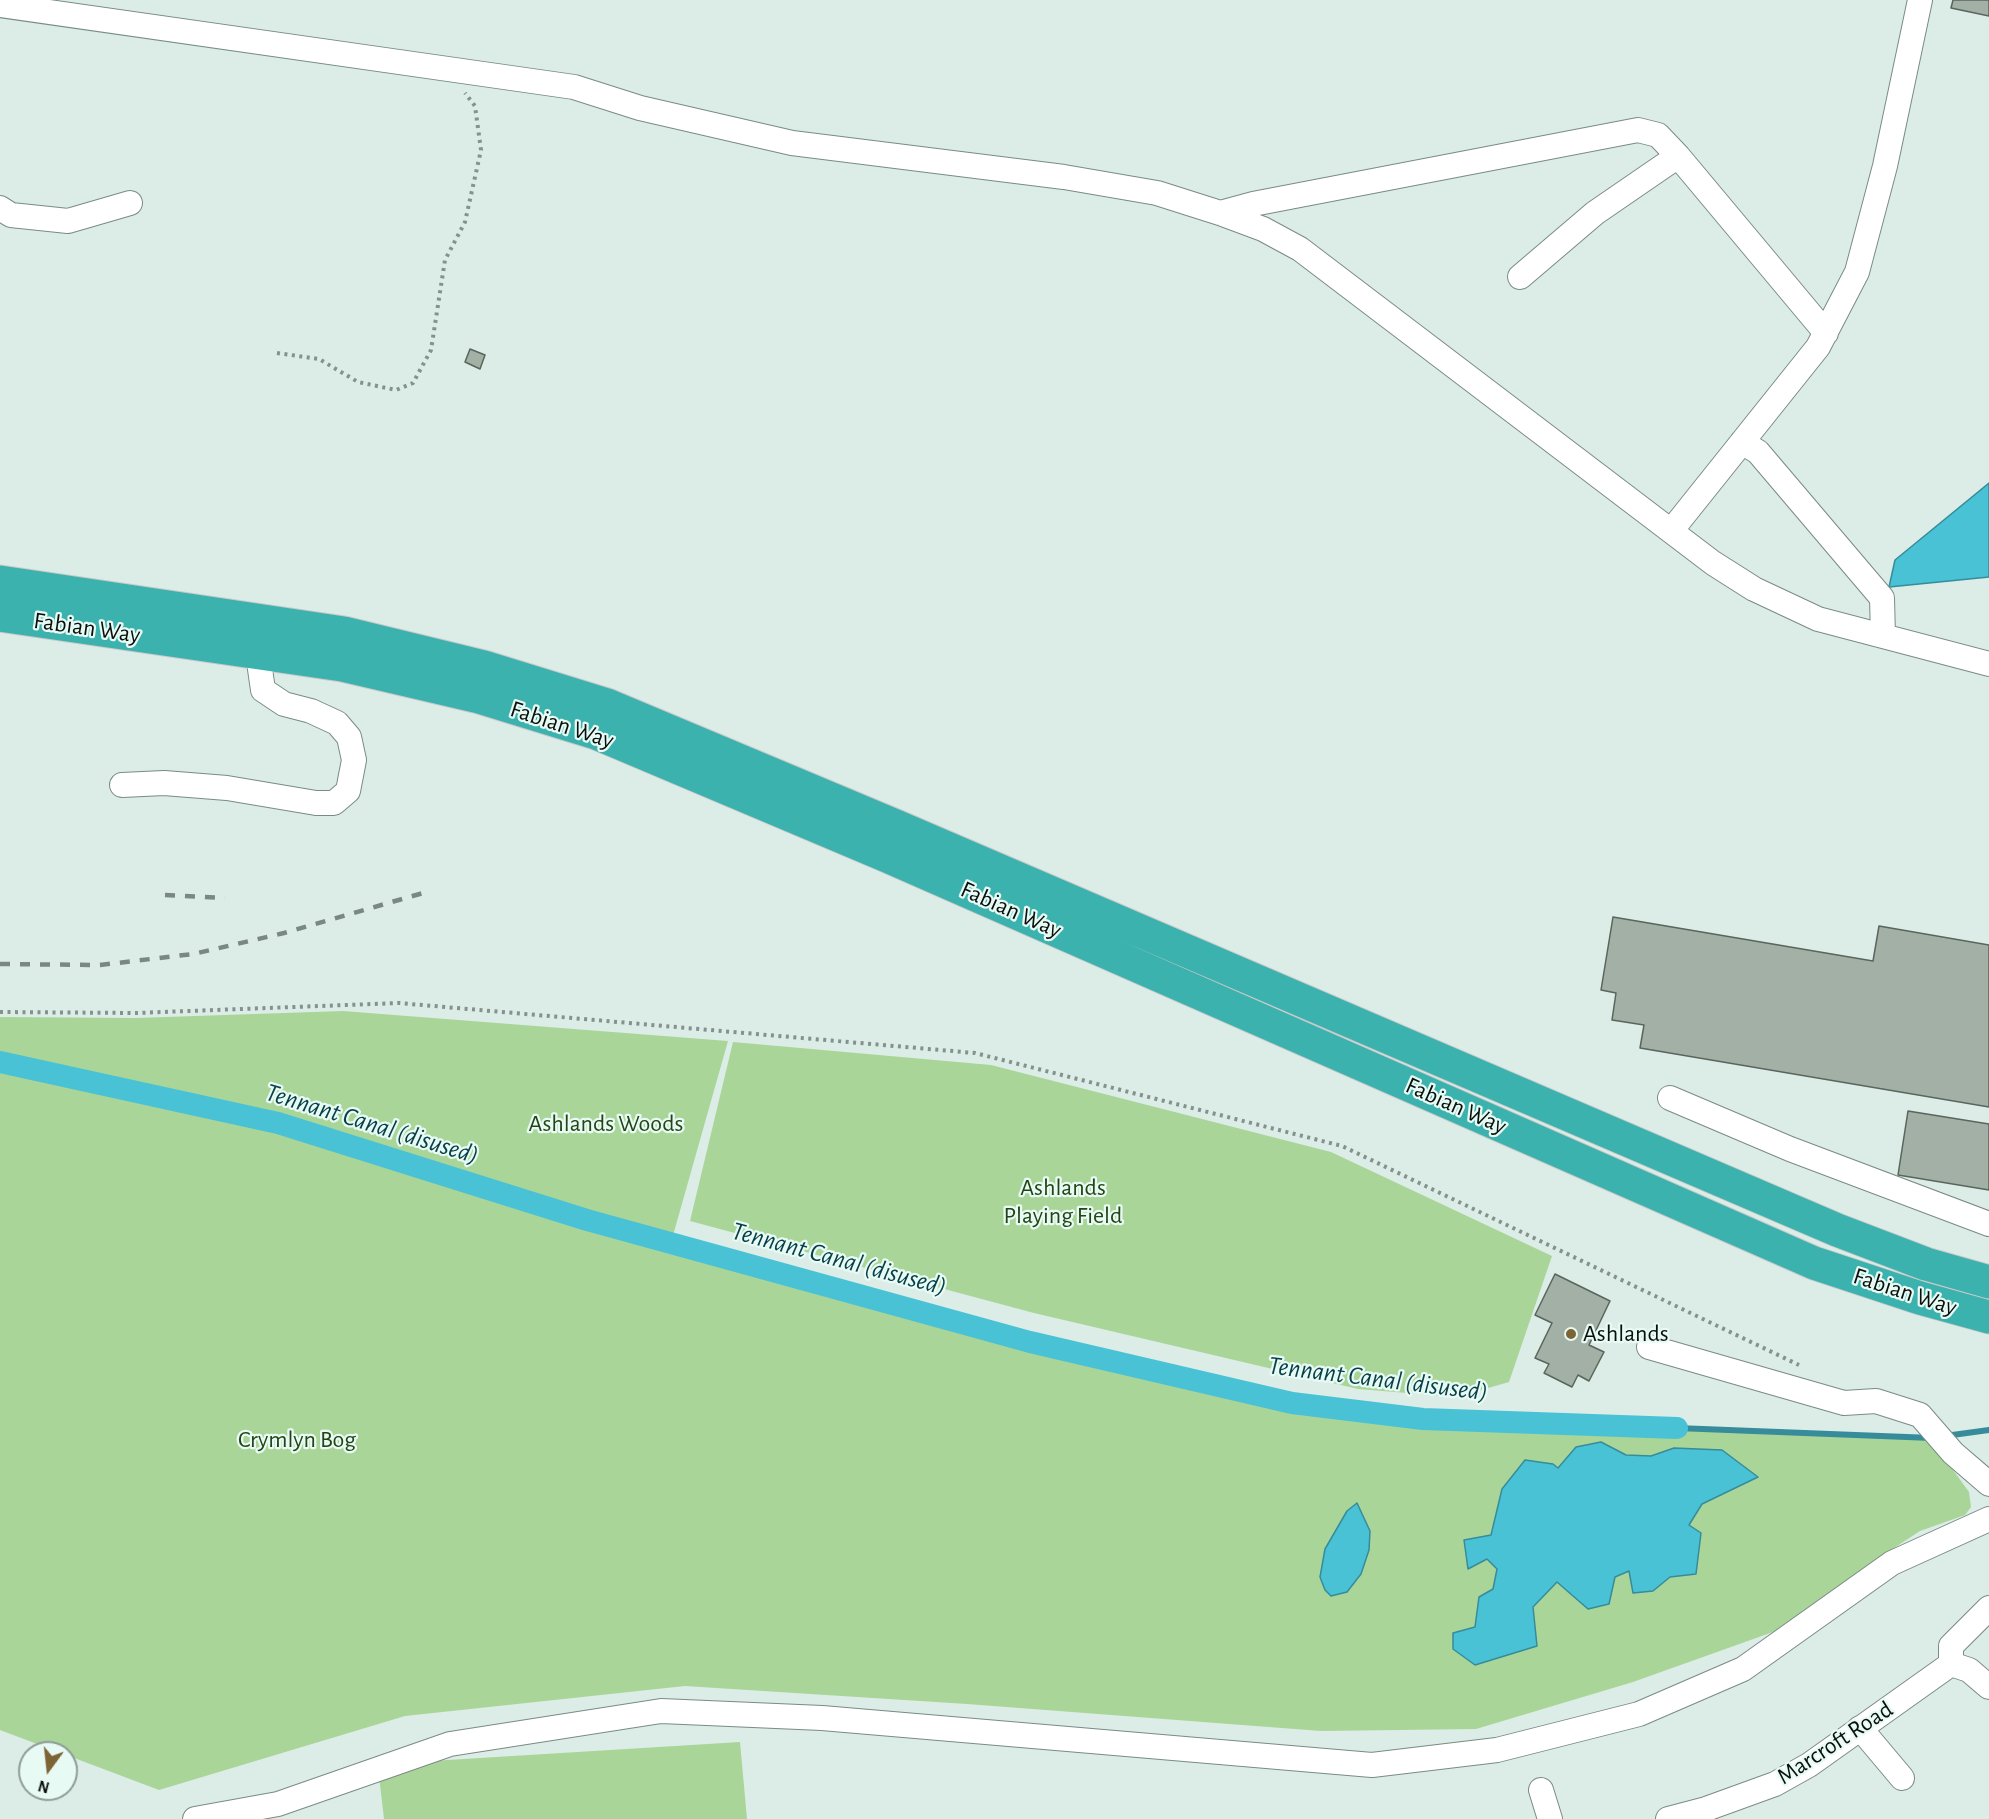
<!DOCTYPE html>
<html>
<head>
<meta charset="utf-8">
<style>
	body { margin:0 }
	#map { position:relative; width:1989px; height:1819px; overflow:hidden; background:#dbede6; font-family:"Alegreya Sans",sans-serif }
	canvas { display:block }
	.north { position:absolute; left:18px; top:1741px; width:60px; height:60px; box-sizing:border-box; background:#e8faf4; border:2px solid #8f9c98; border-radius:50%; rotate:195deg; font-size:16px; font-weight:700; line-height:24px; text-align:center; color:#090f0d }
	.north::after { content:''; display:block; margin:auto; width:21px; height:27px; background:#7d6435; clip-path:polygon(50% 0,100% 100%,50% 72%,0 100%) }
</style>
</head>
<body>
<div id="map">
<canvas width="1989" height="1819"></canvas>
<div class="north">N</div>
</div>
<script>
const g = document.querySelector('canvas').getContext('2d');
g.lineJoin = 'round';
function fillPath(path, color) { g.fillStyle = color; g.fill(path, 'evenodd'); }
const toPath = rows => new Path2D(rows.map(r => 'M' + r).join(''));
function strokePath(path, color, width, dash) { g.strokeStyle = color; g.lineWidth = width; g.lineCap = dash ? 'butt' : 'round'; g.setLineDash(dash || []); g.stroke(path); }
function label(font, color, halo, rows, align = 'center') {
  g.font = font + ' "Alegreya Sans",sans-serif'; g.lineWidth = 4.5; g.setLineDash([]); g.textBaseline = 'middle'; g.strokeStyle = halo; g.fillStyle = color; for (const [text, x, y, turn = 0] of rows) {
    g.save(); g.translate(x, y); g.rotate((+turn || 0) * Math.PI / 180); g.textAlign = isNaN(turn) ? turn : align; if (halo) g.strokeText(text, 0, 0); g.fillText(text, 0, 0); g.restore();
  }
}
const green = toPath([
	[343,1011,728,1041,672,1239,588,1216,279,1120,0,1058,0,1017,136,1018],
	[733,1042,991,1065,1331,1152,1552,1256,1509,1382,1457,1397,1358,1389,1034,1313,690,1221],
	[0,1062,278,1123,587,1220,1030,1342,1292,1403,1423,1419,1930,1438,1969,1492,1971,1507,1965,1515,1920,1531,1871,1563,1801,1622,1633,1682,1476,1729,1321,1731,967,1704,685,1686,405,1716,159,1790,0,1730],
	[740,1742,747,1819,384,1819,379,1776,415,1762]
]);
const water = toPath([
	[1989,483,1989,577,1889,587,1895,560,1989,483],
	[1601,1442,1626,1455,1651,1456,1674,1448,1722,1450,1758,1477,1702,1504,1689,1525,1701,1533,1696,1574,1670,1577,1653,1591,1633,1593,1629,1571,1615,1577,1609,1604,1588,1609,1557,1582,1533,1607,1537,1646,1475,1665,1453,1649,1453,1633,1475,1627,1479,1597,1493,1589,1497,1569,1487,1559,1468,1569,1464,1540,1491,1535,1502,1489,1525,1460,1553,1464,1558,1468,1576,1447,1601,1442],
	[1357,1503,1370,1531,1369,1550,1361,1574,1347,1592,1331,1596,1325,1590,1320,1577,1325,1549,1347,1511,1357,1503]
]);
const stream = toPath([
	[1677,1428,1932,1438],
	[1945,1436,1989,1430]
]);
const canal = toPath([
	[0,1062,278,1123,587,1220,1030,1342,1292,1403,1423,1419,1677,1428]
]);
const building = toPath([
	[1953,0,1989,0,1989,16,1951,8,1953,0],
	[470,349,485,355,480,369,465,362,470,349],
	[1613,917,1873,961,1879,926,1989,945,1989,1107,1640,1048,1644,1025,1612,1020,1616,993,1601,990,1613,917],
	[1908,1111,1989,1124,1989,1190,1898,1175,1908,1111],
	[1555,1274,1610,1301,1589,1345,1604,1352,1589,1381,1578,1375,1572,1387,1544,1373,1549,1364,1535,1358,1552,1323,1535,1315,1555,1274]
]);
const path = toPath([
	[277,353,319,359,358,382,396,390,413,383,431,350,445,260,465,222,481,150,475,106,465,93],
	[0,1012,136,1013,399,1003,975,1053,1342,1146,1799,1365]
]);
const minor = toPath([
	[0,5,574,87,640,108,792,143,1064,177,1157,193,1220,213,1263,229,1300,249,1713,563,1754,589,1818,619,1989,664],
	[0,208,11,215,68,221,130,203],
	[1220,213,1253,204,1638,130,1658,135,1678,156,1826,333],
	[1520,277,1595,213,1678,156],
	[1742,442,1758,452,1882,598,1883,636],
	[1671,531,1818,347,1857,272,1885,166,1920,0],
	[122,785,164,783,227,788,316,803,334,803,348,791,354,760,349,737,337,723,311,711,284,704,263,690,260,669,262,653],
	[1670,1098,1790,1149,1989,1224],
	[1649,1347,1844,1403,1876,1401,1920,1415,1953,1453,1989,1484],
	[1951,1664,1951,1646,1989,1608],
	[1860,1728,1902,1778],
	[1541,1790,1550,1819],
	[195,1819,278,1804,450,1744,661,1711,822,1718,1372,1765,1497,1750,1639,1714,1743,1669,1892,1563,1989,1519],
	[1668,1819,1706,1809,1775,1784,1809,1765,1951,1664,1969,1670,1989,1687]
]);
const highway = toPath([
	[0,582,344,633,484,667,607,705,898,827,1837,1230,1926,1264,1989,1282],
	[0,615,342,665,479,697,596,733,887,856,1814,1263,1920,1298,1989,1317]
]);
const rail = toPath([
	[165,895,225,898],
	[0,964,100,965,193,954,284,933,423,893]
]);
const markers = [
	[1571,1334,6,"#7d6435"]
];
const streetNames = [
	["Fabian Way",87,628,8],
	["Fabian Way",562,725,18],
	["Fabian Way",1011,910,24],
	["Fabian Way",1456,1106,24],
	["Fabian Way",1905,1292,18],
	["Marcroft Road",1835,1743,-33]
];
const parkNames = [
	["Ashlands Woods",606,1124],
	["Ashlands",1063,1188],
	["Playing Field",1063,1216],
	["Crymlyn Bog",297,1440]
];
const poiNames = [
	["Ashlands",1583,1334]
];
const waterNames = [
	["Tennant Canal (disused)",372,1124,17],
	["Tennant Canal (disused)",839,1259,15],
	["Tennant Canal (disused)",1378,1379,7]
];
fillPath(green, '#aad599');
fillPath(water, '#49c2d6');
strokePath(water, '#368c9a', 1.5);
strokePath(stream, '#368c9a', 6);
strokePath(canal, '#49c2d6', 22);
fillPath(building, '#a2b0a6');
strokePath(building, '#59655d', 1.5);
strokePath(minor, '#7a8b85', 26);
strokePath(highway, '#c9caca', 35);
strokePath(path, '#84918d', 4, [3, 4.5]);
strokePath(minor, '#fff', 24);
strokePath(highway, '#3bb2ae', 33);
strokePath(rail, '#7b8783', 4.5, [10, 10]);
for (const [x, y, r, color] of markers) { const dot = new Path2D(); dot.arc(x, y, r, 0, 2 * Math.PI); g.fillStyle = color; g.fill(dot); strokePath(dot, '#e8faf4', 2); }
label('24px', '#090f0d', '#e8faf4', streetNames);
label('24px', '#234414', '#e8faf4', parkNames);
label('24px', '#090f0d', '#e8faf4', poiNames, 'left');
label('italic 26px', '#063f48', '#e8faf4', waterNames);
</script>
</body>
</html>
